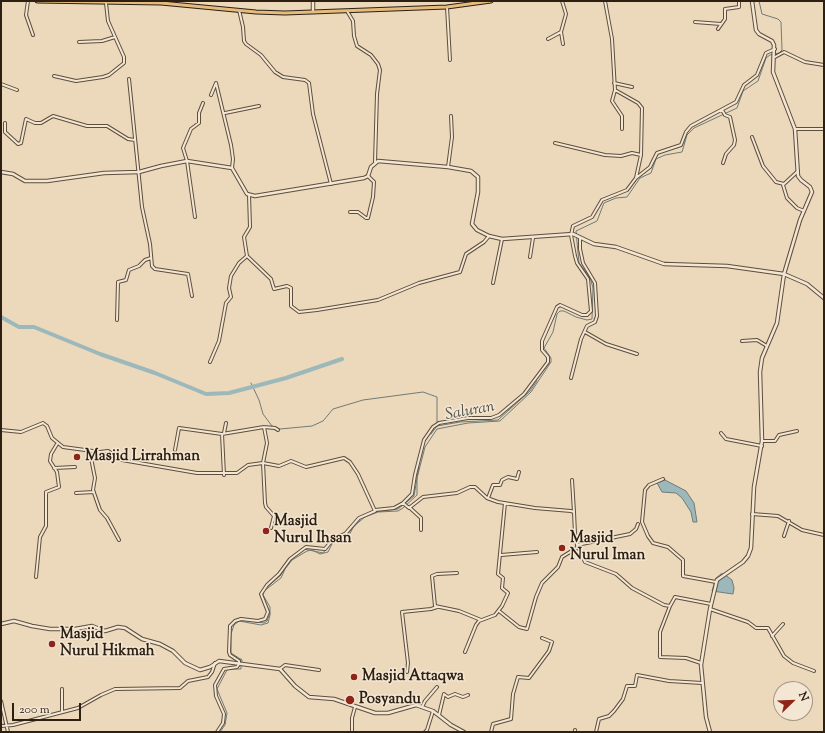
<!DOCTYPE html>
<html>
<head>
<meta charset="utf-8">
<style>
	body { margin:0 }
	#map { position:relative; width:825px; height:733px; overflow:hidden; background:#ecd8bb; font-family:"Sorts Mill Goudy",serif }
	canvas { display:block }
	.frame { position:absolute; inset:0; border:2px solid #2d2013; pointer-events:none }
	.north { position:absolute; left:773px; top:681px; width:40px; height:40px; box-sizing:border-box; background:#f3e6d3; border:1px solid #a49786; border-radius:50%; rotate:67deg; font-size:11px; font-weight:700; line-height:16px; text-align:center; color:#2d2013 }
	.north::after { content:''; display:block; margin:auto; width:14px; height:18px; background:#8f2418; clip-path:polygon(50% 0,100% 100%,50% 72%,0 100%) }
	.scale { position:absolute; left:12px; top:703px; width:69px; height:18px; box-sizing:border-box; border:2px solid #2d2013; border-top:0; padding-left:5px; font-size:12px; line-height:14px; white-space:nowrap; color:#2d2013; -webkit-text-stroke:3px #f3e6d3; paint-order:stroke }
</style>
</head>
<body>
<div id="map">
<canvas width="825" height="733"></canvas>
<div class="frame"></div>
<div class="north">N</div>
<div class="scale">200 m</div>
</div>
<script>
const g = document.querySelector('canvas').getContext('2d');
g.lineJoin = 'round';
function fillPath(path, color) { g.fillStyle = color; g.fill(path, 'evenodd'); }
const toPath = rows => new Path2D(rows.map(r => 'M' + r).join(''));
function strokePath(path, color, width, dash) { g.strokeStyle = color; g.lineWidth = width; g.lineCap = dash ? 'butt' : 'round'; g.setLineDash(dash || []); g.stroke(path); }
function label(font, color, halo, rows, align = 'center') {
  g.font = font + ' "Sorts Mill Goudy",serif'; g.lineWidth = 3; g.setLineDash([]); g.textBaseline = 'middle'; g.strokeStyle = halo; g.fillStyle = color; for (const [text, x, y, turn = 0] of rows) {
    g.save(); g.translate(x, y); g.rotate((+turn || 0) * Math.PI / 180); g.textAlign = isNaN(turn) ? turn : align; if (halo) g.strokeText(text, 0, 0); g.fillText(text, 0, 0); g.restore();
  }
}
const water = toPath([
	[665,480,686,491,694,503,697,522,693,522,691,512,682,498,676,493,662,492,657,483,665,480],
	[721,574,724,574,732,580,734,588,733,594,712,591,716,578,721,574]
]);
const stream = toPath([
	[251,383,259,400,263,414,272,426,280,429,312,426,323,421,333,409,363,400,423,392,437,397,437,423],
	[431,434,437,426,460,422,498,420,530,391,537,381],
	[374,512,398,509,414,496,419,467],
	[346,536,362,517],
	[335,539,341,538],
	[304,549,323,553,331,543],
	[265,589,280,576,284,570],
	[250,621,264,623,267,621,270,613],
	[242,662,242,660,231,653,231,634,234,625,239,621,261,625,268,623,270,615,270,607,263,595,264,591,281,578,285,569,292,560,307,551,312,550,320,554,328,552,334,540,348,537,354,526,365,517,378,512,398,511,403,508,417,495,417,478,425,447,437,429,468,423,500,421,531,392,551,362,551,358,544,348,553,332,557,314,560,311,564,311,576,317,587,320,592,319,593,288,590,277,579,263,576,231,597,221,604,203,616,198,627,197,640,178,651,173,656,159,665,155,682,152,687,135,694,128,737,108,743,91,758,81,766,58,770,55,779,53,782,50,781,22,778,19,762,14,759,1],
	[233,668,239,667,241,659],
	[229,669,241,669,241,666],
	[220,732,225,725,227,713,217,689,227,670]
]);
const river = toPath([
	[1,317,19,327,34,327,100,354,155,373,206,394,229,393,286,378,342,359]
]);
const minor = toPath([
	[28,1,26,15,33,35],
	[447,7,450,60],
	[239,10,243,27,244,41,246,44,261,55,275,72,283,77,305,80,309,83,313,114,331,184],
	[347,11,353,21,354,36,357,46,371,55,378,64,380,70,377,94,375,162],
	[695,22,721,24],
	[718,29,725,19,725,9,739,7,739,1],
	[561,32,563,44],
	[548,39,561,32,566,14,562,1],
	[79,42,102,41,115,37],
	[775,57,784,52,805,62,824,65],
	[54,76,76,81,103,77,109,75,124,63,124,57,108,21,106,3],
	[129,79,142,207,150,244,152,266,155,269,188,274,192,296],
	[614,83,632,87],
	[1,84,17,90],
	[615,90,612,101,622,116,622,129],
	[211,95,216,83,231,145,233,159,232,168],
	[722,110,725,115,730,117,735,140,734,145,726,154,723,163],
	[225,113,259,106],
	[5,123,5,132,18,144,21,143,26,119,35,123,41,123,53,116,87,126,107,126,128,139,135,140],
	[795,129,824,129],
	[752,137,763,166,776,182,784,184,798,171],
	[555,143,605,155,621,156,632,153,641,155,642,108,638,103,615,90,612,39,605,1],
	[448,167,452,137,451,116],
	[636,178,641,155],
	[783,185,787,198,797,208,804,211],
	[249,195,250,227,244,237,247,256,271,279,274,289,287,286,291,288,291,306,299,312,317,310,378,300,419,283,460,272,466,254,484,242,489,236],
	[350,212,358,212,366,218,368,218,373,197,374,182,368,176],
	[195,217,187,161,183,148,191,129,199,123,199,113,203,103],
	[530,257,533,238],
	[493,283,502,239],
	[117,320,118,282,126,280,129,270,139,266,145,260,151,258],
	[585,332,606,344,637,354],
	[742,341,757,340,767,346],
	[210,362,219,341,226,303,231,297,229,288,231,276,239,263,247,256],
	[571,378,581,339,587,326,595,322,597,316,595,283,583,263,580,249,580,238],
	[264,427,267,443,263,463,265,503,266,507,274,516,271,528],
	[1,430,21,432,43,423,47,426,52,438,63,447,100,452,108,451,122,460,197,473,237,473,248,465,263,463,279,466,291,461,306,467,344,458,350,462,358,474,375,511,359,518,345,534,334,538,325,549,306,547,290,559,279,574,267,585,261,594,268,612,265,619,258,621,241,619,235,621,230,626,229,652,230,655,239,661,239,664,237,667,224,669,215,685,216,696,224,714,223,723,217,732],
	[224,433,226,423],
	[721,433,726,439,762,446],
	[762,441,775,441,779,435,797,431],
	[175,450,179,428,222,434],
	[98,452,91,458,95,478,93,490,100,510,107,518,119,540],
	[54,468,75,467],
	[224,475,222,434,264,427,275,428,278,430],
	[663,479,649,485,645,490,642,522,648,536,653,543,668,547,683,560,683,576,716,582],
	[572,480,574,512],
	[76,493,94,492],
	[488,498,493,485,500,485,502,480,508,477,517,479,519,472],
	[403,503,412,494,415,475,424,440,433,427,439,423,468,418,491,418,499,415,524,394,548,362,548,357,542,350,542,341,557,307,560,305,582,315,587,315,591,311,588,279,577,263,575,256,571,235,573,226,592,217,602,200,627,190,636,178,650,167,657,153,681,145,686,132,691,126,736,102,744,85,757,75,766,53,775,49],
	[409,507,421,518,421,530],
	[375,510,394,508,403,503,409,508,423,497,457,493,470,487,475,487,487,498,498,502,535,508,571,511,574,512,575,534,577,545,585,562,616,574,632,588,664,605,670,606,675,597,711,604],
	[752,514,778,516,802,530,824,535],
	[784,536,789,521],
	[577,545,630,534,636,529,638,524],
	[501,555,537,552],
	[457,573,437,574,432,576,435,606,459,611,481,620],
	[36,577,40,537,46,526,46,492,59,487,57,472,50,461,51,454,57,444],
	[670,606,660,632,660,657,686,658,701,663],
	[710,609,748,622,756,628,768,628,784,656,793,663,814,671],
	[499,611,519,627,527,629,536,597,542,583,558,567,562,557,578,547],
	[772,636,783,624],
	[465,652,476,625,479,621,495,615,502,606,508,593,502,588,503,578,498,574,505,503],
	[280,669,285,665,319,670],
	[407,672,408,663,402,612,431,609,437,607],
	[62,689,62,712],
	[1,701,8,732],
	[422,707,425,701,437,687],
	[439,715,444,694,448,697,455,694,463,697,468,695],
	[1,726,13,725,78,708,101,695,115,689,180,688,188,681,208,677,212,672,215,663],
	[352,732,352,718,355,707],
	[425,732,427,730,433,711],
	[491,732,493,724,511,719,513,694,518,677,529,678,549,651,552,642,542,638],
	[575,732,575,730],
	[596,732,599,719,609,716,614,711,623,699,627,686,635,686,637,675,669,681,702,683]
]);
const tertiary = toPath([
	[313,1,313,12],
	[1,172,13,174,25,181,47,181,104,173,139,172,161,166,187,161,232,168,247,194,255,196,364,178,368,176,371,167,378,161,448,167,471,171,478,177,478,192,472,224,477,230,489,236,502,239,573,234,594,244,616,247,664,264,727,266,784,274,807,284,824,298],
	[1,624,14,621,32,626,50,629,75,629,92,626,105,631,118,627,125,628,142,639,160,644,173,651,185,663,200,670,210,667,219,661,280,669,295,686,309,697,334,699,375,713,388,713,416,705,433,711,451,725,464,732],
	[710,732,706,717,701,665,710,609,717,580,743,562,748,556,751,548,754,487,762,441,760,372,762,358,777,323,784,274,800,220,812,192,810,187,801,180,798,176,795,129,773,72,774,45,772,41,759,34,756,30,752,1]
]);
const primary = toPath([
	[37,1,161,3,256,12,285,13,447,7,491,1]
]);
const markers = [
	[77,457,4,"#8f2418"],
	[266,531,4,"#8f2418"],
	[562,548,4,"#8f2418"],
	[52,644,4,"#8f2418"],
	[354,677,4,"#8f2418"],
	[350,700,5,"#8f2418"]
];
const poiNames = [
	["Masjid Lirrahman",85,457],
	["Masjid",274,522],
	["Nurul Ihsan",274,539],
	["Masjid",570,539],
	["Nurul Iman",570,556],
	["Masjid",60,635],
	["Nurul Hikmah",60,652],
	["Masjid Attaqwa",362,677],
	["Posyandu",359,700]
];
const waterNames = [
	["Saluran",470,412,-10]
];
fillPath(water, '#9cb8ba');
strokePath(water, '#707b77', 1);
strokePath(stream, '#707b77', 1);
strokePath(river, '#9cb8ba', 4);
strokePath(minor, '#5d4e3d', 4);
strokePath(tertiary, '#5d4e3d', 4.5);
strokePath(primary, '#2d2013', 5);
strokePath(minor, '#f3e6d3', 2);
strokePath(tertiary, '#f3e6d3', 2.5);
strokePath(primary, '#e6bc7e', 3);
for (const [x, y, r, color] of markers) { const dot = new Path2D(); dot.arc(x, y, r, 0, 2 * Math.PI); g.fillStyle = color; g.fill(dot); strokePath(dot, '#f3e6d3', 1.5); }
label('bold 15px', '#2d2013', '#f3e6d3', poiNames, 'left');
label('italic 16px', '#4e4e45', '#f3e6d3', waterNames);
</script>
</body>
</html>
